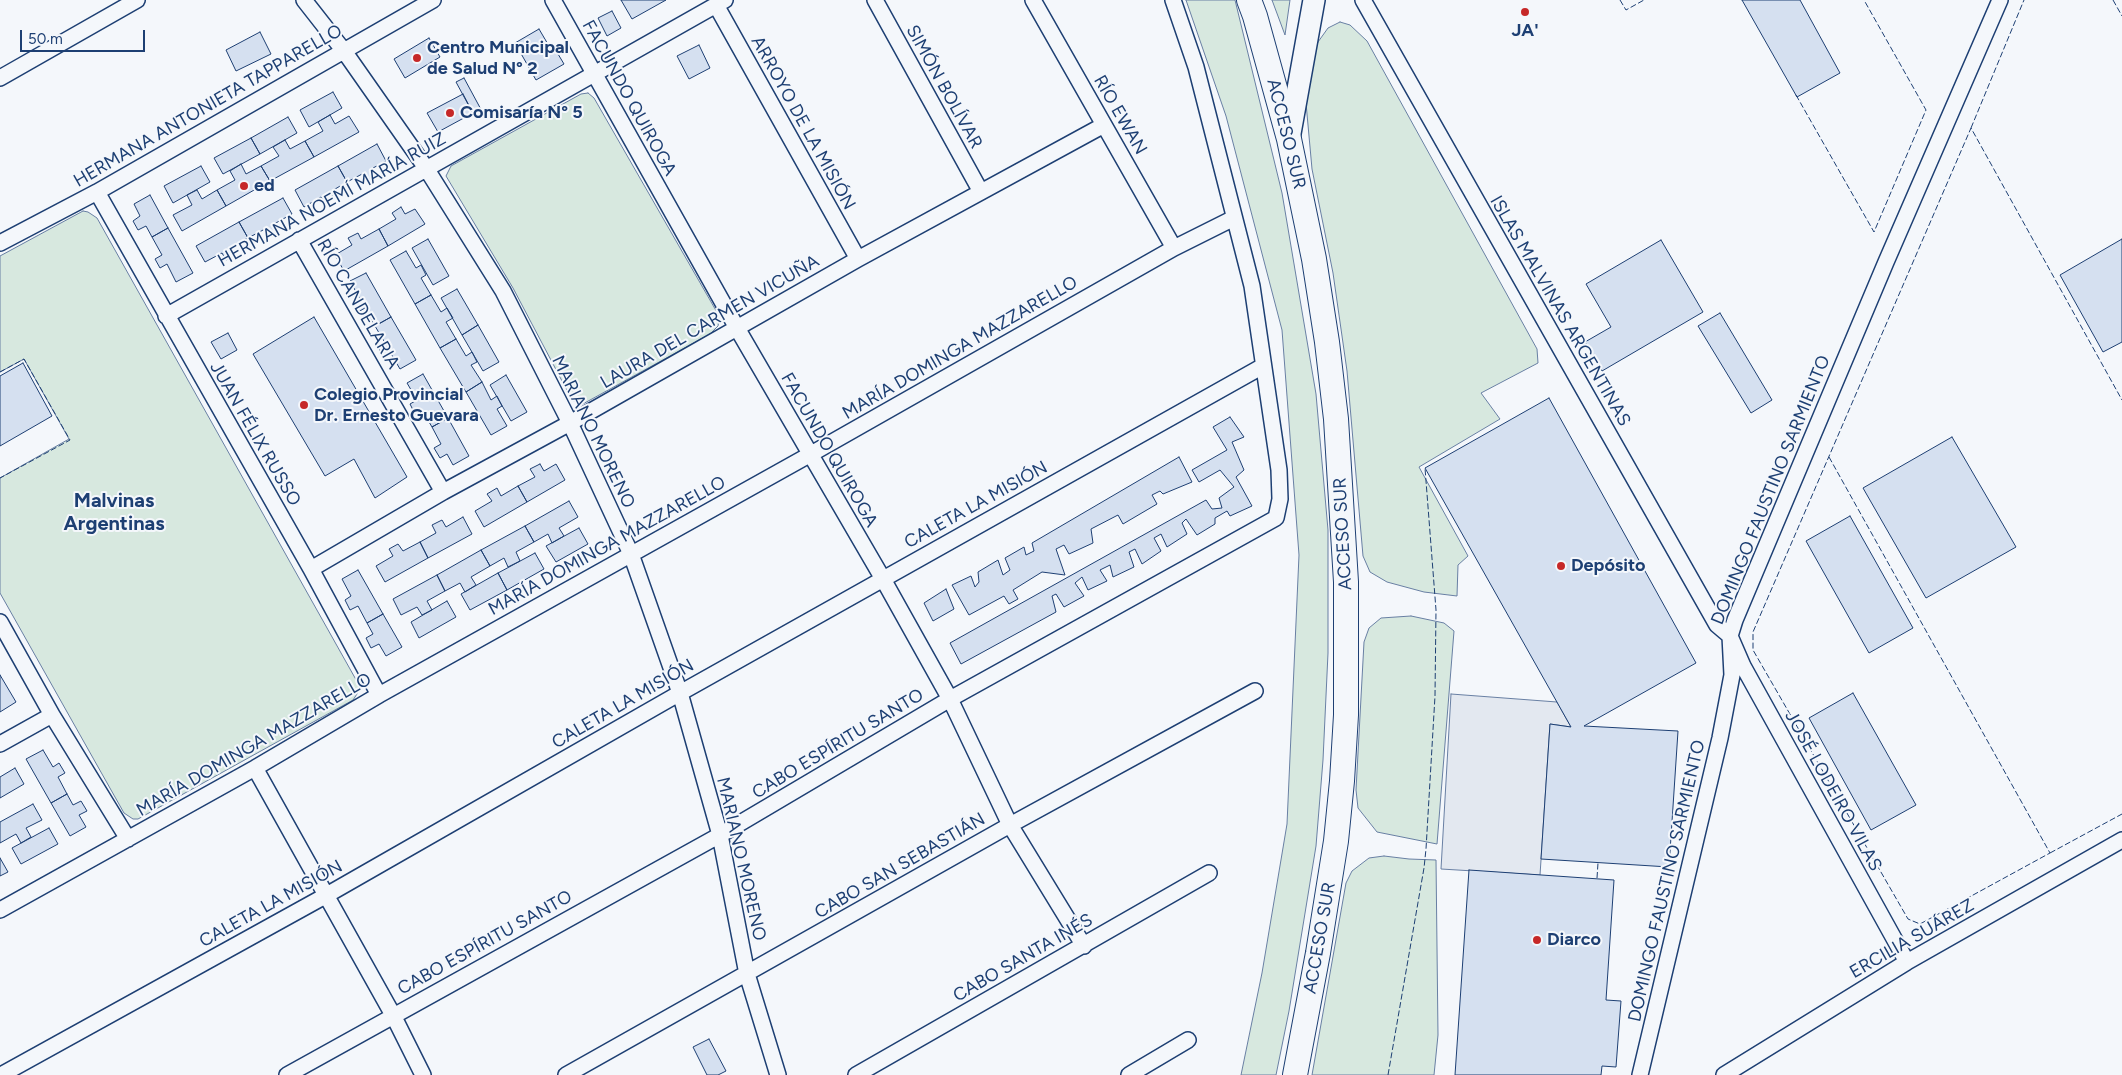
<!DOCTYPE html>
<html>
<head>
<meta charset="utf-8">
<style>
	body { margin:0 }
	#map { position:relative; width:2122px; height:1075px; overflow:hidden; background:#f4f7fb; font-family:Figtree,sans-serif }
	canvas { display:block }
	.scale { position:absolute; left:20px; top:30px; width:125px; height:22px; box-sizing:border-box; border:2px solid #1d3f73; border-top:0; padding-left:6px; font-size:15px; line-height:18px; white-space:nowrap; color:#1d3f73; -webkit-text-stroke:4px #f4f7fb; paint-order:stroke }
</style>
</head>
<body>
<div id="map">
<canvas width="2122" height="1075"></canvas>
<div class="scale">50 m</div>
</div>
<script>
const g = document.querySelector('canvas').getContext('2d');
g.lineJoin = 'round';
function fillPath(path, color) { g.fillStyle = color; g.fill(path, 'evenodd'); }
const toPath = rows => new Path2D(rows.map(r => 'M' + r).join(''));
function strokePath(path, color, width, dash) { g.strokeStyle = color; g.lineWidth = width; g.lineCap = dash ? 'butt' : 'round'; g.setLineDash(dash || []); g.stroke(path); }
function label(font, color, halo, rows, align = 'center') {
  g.font = font + ' Figtree,sans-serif'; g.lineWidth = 4; g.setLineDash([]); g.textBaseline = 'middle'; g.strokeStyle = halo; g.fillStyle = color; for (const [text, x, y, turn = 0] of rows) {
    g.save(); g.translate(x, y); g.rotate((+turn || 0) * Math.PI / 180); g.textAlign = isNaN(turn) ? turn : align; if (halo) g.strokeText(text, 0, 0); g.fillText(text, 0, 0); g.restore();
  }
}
const green = toPath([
	[1186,0,1235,0,1282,193,1316,394,1328,530,1328,653,1323,760,1316,846,1289,1011,1276,1075,1241,1075,1262,973,1287,824,1299,555,1282,330,1226,116,1186,0],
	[1272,0,1290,0,1285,35,1272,0],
	[1340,22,1350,25,1367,41,1537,349,1538,363,1481,393,1500,419,1419,467,1468,556,1458,565,1457,596,1424,592,1387,582,1370,572,1363,556,1347,371,1333,273,1312,169,1306,103,1307,69,1318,42,1328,28,1340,22],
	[588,93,594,98,718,314,719,320,718,326,710,334,581,405,572,400,513,288,446,176,451,166,581,94,588,93],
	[83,211,88,212,97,218,359,685,359,691,353,700,138,819,133,819,124,813,0,593,0,478,69,439,24,359,0,372,0,256,83,211],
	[1411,616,1444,623,1454,631,1437,844,1377,832,1358,808,1356,790,1364,642,1369,628,1381,618,1411,616],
	[1384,856,1409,859,1436,860,1438,1035,1434,1075,1312,1075,1346,883,1352,871,1369,858,1384,856]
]);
const parking = toPath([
	[1451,694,1557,702,1571,727,1550,724,1540,875,1441,869,1451,694]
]);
const building = toPath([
	[621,0,666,0,632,19,621,0],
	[1742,0,1800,0,1840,73,1797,97,1742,0],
	[612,11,621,28,607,36,598,18,612,11],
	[539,29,549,46,552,44,564,64,536,80,515,43,539,29],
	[260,32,271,54,236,71,226,50,260,32],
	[429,38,440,57,405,78,394,59,429,38],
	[699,45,710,68,689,79,677,56,699,45],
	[464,78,484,115,476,119,456,82,464,78],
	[333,92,342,108,309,127,300,110,333,92],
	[463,94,473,113,438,132,427,113,463,94],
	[330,115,335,124,349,116,359,132,314,157,305,141,323,131,318,122,330,115],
	[288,117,297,133,260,154,251,138,288,117],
	[251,138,260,154,223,174,214,158,251,138],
	[285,140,290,149,305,141,314,157,270,181,261,166,279,156,273,147,285,140],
	[377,144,386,161,373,168,377,175,368,180,364,173,347,182,338,166,377,144],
	[241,164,246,174,261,166,270,181,226,206,217,190,235,180,230,171,241,164],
	[201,166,210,182,173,203,164,186,201,166],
	[338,166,347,182,330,192,334,199,325,204,321,197,304,207,295,190,338,166],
	[197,190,202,199,217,190,226,206,182,231,173,215,192,205,187,195,197,190],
	[150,195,168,228,152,237,146,226,138,230,133,221,140,216,134,204,150,195],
	[283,198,292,214,274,224,278,231,269,236,265,229,248,238,239,222,283,198],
	[401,207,405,214,415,209,425,224,388,246,379,229,396,219,392,213,401,207],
	[239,222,248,238,231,247,235,255,226,260,222,253,205,262,196,246,239,222],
	[168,228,193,273,176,282,167,264,160,268,155,259,162,255,152,237,168,228],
	[379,229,388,246,344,271,335,255,352,245,348,238,358,233,361,239,379,229],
	[428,239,449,276,433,285,412,248,428,239],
	[2122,239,2122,342,2103,352,2060,275,2122,239],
	[1661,240,1703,312,1602,371,1585,342,1611,327,1586,284,1661,240],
	[406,251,416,268,421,265,426,275,421,278,431,295,415,304,390,260,406,251],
	[366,273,391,317,375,326,365,308,358,312,353,303,360,299,350,281,366,273],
	[457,289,478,325,462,335,441,298,457,289],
	[431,295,441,312,447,308,453,318,446,322,456,339,440,348,415,304,431,295],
	[1720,313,1772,400,1751,413,1698,326,1720,313],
	[314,317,407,477,375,498,354,459,325,476,253,354,314,317],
	[391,317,416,360,400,369,390,352,383,356,378,347,385,343,375,326,391,317],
	[478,325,499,362,483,371,462,335,478,325],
	[228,333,237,350,221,359,211,342,228,333],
	[456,339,466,356,472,352,477,362,471,365,482,382,466,392,440,348,456,339],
	[23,363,52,416,0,446,0,376,23,363],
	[423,374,448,418,432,427,422,410,415,414,410,404,417,400,407,383,423,374],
	[506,375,527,412,511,421,490,385,506,375],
	[482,382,491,400,497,396,502,406,497,409,507,426,491,435,466,392,482,382],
	[1549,398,1696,663,1584,726,1678,731,1669,867,1541,859,1550,724,1571,727,1425,468,1549,398],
	[1230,417,1244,437,1232,442,1244,470,1236,477,1252,506,1230,516,1227,511,1215,518,1215,524,1197,535,1186,519,1182,523,1187,534,1167,547,1161,534,1154,538,1161,551,1142,564,1135,549,1129,552,1134,567,1113,577,1110,565,1100,570,1107,581,1088,590,1082,577,1075,583,1084,596,1064,607,1056,594,1052,596,1056,612,961,664,950,643,1206,500,1212,509,1222,508,1219,498,1234,487,1220,470,1199,482,1192,470,1227,450,1213,427,1230,417],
	[448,418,469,456,453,465,447,454,440,458,434,448,441,444,432,427,448,418],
	[1952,437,2016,547,1926,598,1863,488,1952,437],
	[1179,457,1192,482,1163,494,1160,491,1152,495,1157,504,1123,524,1118,515,1091,529,1093,543,1069,554,1064,545,1056,549,1065,575,1042,572,1013,590,1018,599,1009,604,1004,596,969,615,952,585,971,576,975,587,979,582,978,572,998,560,1003,575,1010,570,1005,558,1024,547,1026,555,1034,551,1032,543,1179,457],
	[540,464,544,471,556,464,565,480,527,502,518,486,535,477,530,469,540,464],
	[518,486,527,502,484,527,475,511,492,501,487,494,497,488,501,496,518,486],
	[569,501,578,517,559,528,564,536,552,543,548,534,534,542,525,526,569,501],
	[1850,516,1913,628,1869,653,1806,541,1850,516],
	[463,517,472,534,428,558,420,542,436,533,432,525,442,520,446,527,463,517],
	[525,526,534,542,516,552,520,561,508,567,504,558,490,566,481,550,525,526],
	[579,528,588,544,556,562,546,546,579,528],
	[420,542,428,558,385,582,376,566,393,556,389,549,398,544,403,551,420,542],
	[481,550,490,566,471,577,476,585,465,592,460,583,445,591,437,575,481,550],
	[535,553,544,569,507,590,498,573,535,553],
	[358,570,383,614,367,623,358,606,350,610,345,600,351,596,342,579,358,570],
	[498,573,507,590,470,610,461,594,498,573],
	[437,575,445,591,427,601,432,610,422,615,417,607,401,615,393,599,437,575],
	[946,589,954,609,933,621,924,603,946,589],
	[447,601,456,617,419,638,411,622,447,601],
	[383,614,402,647,386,656,379,644,371,648,366,638,373,634,367,623,383,614],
	[0,675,16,702,0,712,0,675],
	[1853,693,1916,805,1871,830,1809,718,1853,693],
	[43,750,53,767,59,763,65,773,58,777,67,794,51,803,26,759,43,750],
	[15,768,24,784,0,798,0,777,15,768],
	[67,794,73,805,81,801,87,811,79,815,86,827,70,836,51,803,67,794],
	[33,804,42,820,26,828,31,837,21,843,16,834,0,843,0,822,33,804],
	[49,828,58,844,21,864,12,848,49,828],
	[0,858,8,872,0,876,0,858],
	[1469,870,1614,880,1606,1000,1621,1001,1616,1067,1602,1066,1601,1075,1455,1075,1469,870],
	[709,1039,726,1071,718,1075,707,1075,693,1047,709,1039]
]);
const street = toPath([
	[304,0,344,51,426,168,503,291,570,423,631,554,680,693,720,835,747,974,778,1075],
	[553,0,737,328,883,579,950,699,1010,825,1084,946],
	[875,0,981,192],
	[1033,0,1174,248],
	[1363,0,1717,625,1730,636,1743,666,1907,962],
	[716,5,858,259],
	[0,78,137,0],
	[97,192,311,569,379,695],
	[299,240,443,492],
	[0,243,97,192,433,0],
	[166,316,725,0],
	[311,569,443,492,570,423,858,259,1104,125],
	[0,622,52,715,128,839],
	[0,744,52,715],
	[255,768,393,1015,423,1075],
	[0,910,255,768,379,695,811,454,1174,248,1234,218],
	[1,1075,325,896,680,693,1263,366],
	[287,1075,720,835,950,699,1276,518,1280,499,1279,470,1252,286,1196,67,1173,0],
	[566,1075,1010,825,1255,691],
	[856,1075,1209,873],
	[1129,1075,1188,1040],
	[1640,1075,1720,738,1732,675,1730,636,1735,620,1886,262,2000,0],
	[1724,1075,1907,962,2122,840]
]);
const secondary = toPath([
	[1289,139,1314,0]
]);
const primary = toPath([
	[1249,0,1255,16,1289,139,1314,259,1327,342,1336,419,1346,582,1346,715,1342,781,1336,841,1318,953,1295,1075]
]);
const fence = toPath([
	[1620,0,1626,10,1644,0],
	[2113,0,2122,16],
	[1796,95,1874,232,1926,110,1864,0],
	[1971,128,2024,0],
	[0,372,24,359,70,440,0,478],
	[1829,457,2050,853,1920,924,1908,919,1753,650,1753,632,1971,128,2122,400],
	[2050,853,2122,814],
	[1597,878,1598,863],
	[1388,1075,1424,868,1426,849,1435,696,1436,610,1425,468]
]);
const markers = [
	[1525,12,5,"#c62828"],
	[417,58,5,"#c62828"],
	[450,113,5,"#c62828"],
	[244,186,5,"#c62828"],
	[304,405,5,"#c62828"],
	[1561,566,5,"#c62828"],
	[1537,940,5,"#c62828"]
];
const poiNames = [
	["JA'",1525,31,"center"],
	["Centro Municipal",427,48],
	["de Salud N° 2",427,69],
	["Comisaría N° 5",460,113],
	["ed",254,186],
	["Colegio Provincial",314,395],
	["Dr. Ernesto Guevara",314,416],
	["Depósito",1571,566],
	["Diarco",1547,940]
];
const streetNames = [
	["SIMÓN BOLÍVAR",944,87,61],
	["FACUNDO QUIROGA",629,98,61],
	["HERMANA ANTONIETA TAPPARELLO",208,106,-30],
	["RÍO EWAN",1120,115,60],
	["ARROYO DE LA MISIÓN",803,123,61],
	["ACCESO SUR",1286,134,76],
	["HERMANA NOEMÍ MARÍA RUIZ",332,200,-29],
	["RÍO CANDELARIA",358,304,60],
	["ISLAS MALVINAS ARGENTINAS",1560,311,60],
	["LAURA DEL CARMEN VICUÑA",710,322,-30],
	["MARÍA DOMINGA MAZZARELLO",960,348,-30],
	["MARIANO MORENO",593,432,64],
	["JUAN FÉLIX RUSSO",255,434,60],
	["FACUNDO QUIROGA",829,450,60],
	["DOMINGO FAUSTINO SARMIENTO",1771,490,-68],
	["CALETA LA MISIÓN",976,505,-29],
	["ACCESO SUR",1343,534,-93],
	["MARÍA DOMINGA MAZZARELLO",607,546,-29],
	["CALETA LA MISIÓN",623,704,-30],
	["CABO ESPÍRITU SANTO",838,744,-31],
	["MARÍA DOMINGA MAZZARELLO",254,745,-30],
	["JOSÉ LODEIRO VILAS",1833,791,61],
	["MARIANO MORENO",741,859,77],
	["CABO SAN SEBASTIÁN",900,866,-30],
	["DOMINGO FAUSTINO SARMIENTO",1667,881,-77],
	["CALETA LA MISIÓN",271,904,-29],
	["ACCESO SUR",1320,938,-80],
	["ERCILIA SUÁREZ",1912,939,-30],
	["CABO ESPÍRITU SANTO",485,943,-29],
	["CABO SANTA INÉS",1023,958,-30]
];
const quarterNames = [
	["Malvinas",114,501],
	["Argentinas",114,524]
];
fillPath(green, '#d7e8df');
strokePath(green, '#687fa3', 1);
fillPath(parking, '#e3e8f0');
strokePath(parking, '#687fa3', 1);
fillPath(building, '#d5e0f0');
strokePath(building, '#1d3f73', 1);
strokePath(street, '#1d3f73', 18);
strokePath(secondary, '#1d3f73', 24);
strokePath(primary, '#1d3f73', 26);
strokePath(street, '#f4f7fb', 15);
strokePath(secondary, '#f4f7fb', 21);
strokePath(primary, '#f4f7fb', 24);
strokePath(fence, '#1d3f73', 1, [6, 2.5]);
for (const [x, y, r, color] of markers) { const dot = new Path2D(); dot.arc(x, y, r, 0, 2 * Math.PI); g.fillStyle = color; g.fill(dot); strokePath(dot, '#f4f7fb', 2); }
label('bold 18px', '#1d3f73', '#f4f7fb', poiNames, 'left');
label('18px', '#1d3f73', '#f4f7fb', streetNames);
label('bold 20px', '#1d3f73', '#f4f7fb', quarterNames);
</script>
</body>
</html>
